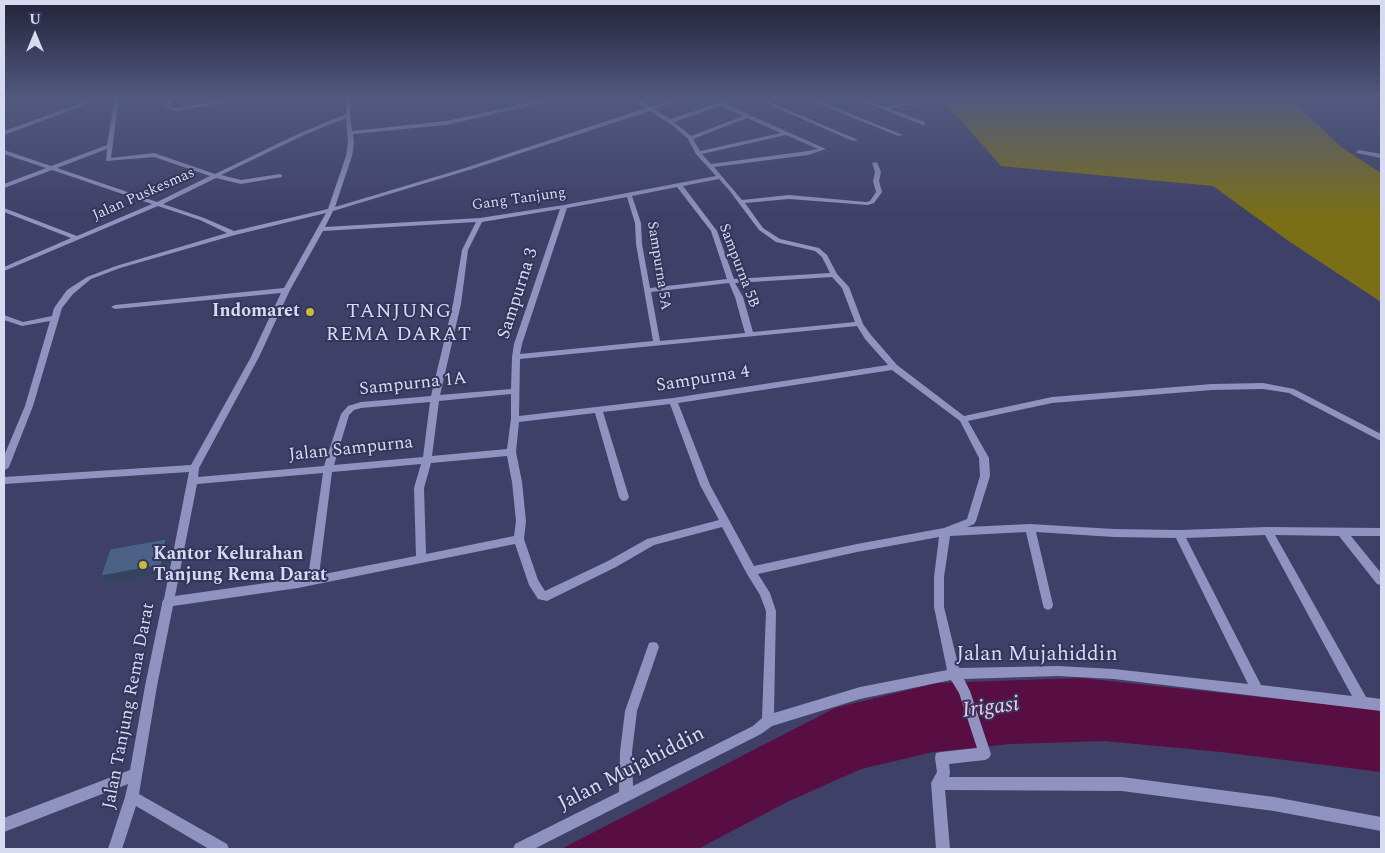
<!DOCTYPE html>
<html>
<head>
<meta charset="utf-8">
<style>
	body { margin:0 }
	#map { position:relative; width:1385px; height:853px; overflow:hidden; background:#3f4067; font-family:Spectral,serif }
	canvas { display:block }
	.frame { position:absolute; inset:0; border:5px solid #d8daf2; pointer-events:none }
	.north { position:absolute; left:10px; top:10px; width:50px; height:50px; -webkit-text-stroke:4px #35355b; paint-order:stroke; rotate:0deg; font-size:14px; font-weight:700; line-height:20px; text-align:center; color:#d8daf2 }
	.north::after { content:''; display:block; margin:auto; width:18px; height:22px; background:#d8daf2; clip-path:polygon(50% 0,100% 100%,50% 72%,0 100%) }
</style>
</head>
<body>
<div id="map">
<canvas width="1385" height="853"></canvas>
<div class="frame"></div>
<div class="north">U</div>
</div>
<script>
const g = document.querySelector('canvas').getContext('2d');
g.lineJoin = 'round';
function fillPath(path, color) { g.fillStyle = color; g.fill(path, 'evenodd'); }
const toPath = rows => new Path2D(rows.map(r => 'M' + r).join(''));
function strokePath(path, color, width, dash) { g.strokeStyle = color; g.lineWidth = width; g.lineCap = dash ? 'butt' : 'round'; g.setLineDash(dash || []); g.stroke(path); }
function label(font, color, halo, rows, align = 'center') {
  g.font = font + ' Spectral,serif'; g.lineWidth = 4; g.setLineDash([]); g.textBaseline = 'middle'; g.strokeStyle = halo; g.fillStyle = color; for (const [text, x, y, turn = 0] of rows) {
    g.save(); g.translate(x, y); g.rotate((+turn || 0) * Math.PI / 180); g.textAlign = isNaN(turn) ? turn : align; if (halo) g.strokeText(text, 0, 0); g.fillText(text, 0, 0); g.restore();
  }
}
const green = toPath([
	[940,97,1289,97,1341,147,1381,173,1381,302,1290,242,1213,186,1001,166]
]);
const water = toPath([
	[1081,678,1381,710,1381,772,1221,752,1104,741,1010,744,933,752,861,769,787,802,698,849,561,849,835,708,937,683]
]);
const minor = toPath([
	[4,97,10,97,4,100,4,97],
	[99,97,106,97,4,135,4,131,99,97],
	[115,97,119,97,111,158,154,153,215,174,300,133,346,114,347,97,351,97,350,115,352,131,446,121,557,97,567,97,446,125,353,134,354,143,352,156,335,207,465,168,646,108,630,97,636,97,651,107,680,97,688,97,654,109,670,119,736,97,743,97,725,104,826,149,808,155,714,167,742,200,789,195,866,202,870,201,876,192,873,181,875,172,872,163,877,162,881,172,879,181,882,192,874,203,868,205,789,199,745,203,763,228,780,239,819,248,827,255,837,274,849,287,863,324,871,335,897,365,964,416,1052,397,1212,384,1263,383,1294,389,1381,434,1381,441,1289,393,1263,389,1212,390,1052,403,968,421,989,458,990,476,976,521,974,524,967,527,1030,524,1114,529,1179,530,1268,527,1381,528,1381,536,1351,536,1381,573,1381,585,1377,584,1339,536,1275,535,1366,697,1381,699,1381,711,1114,679,1058,676,964,679,970,691,991,754,989,758,985,760,949,764,950,773,949,777,1122,777,1274,797,1381,817,1381,831,1274,811,1122,791,945,790,950,849,936,849,931,783,937,772,935,758,936,753,941,752,977,748,959,693,951,680,860,699,772,726,761,734,534,849,513,849,515,844,619,792,620,752,625,711,649,643,653,642,657,643,659,647,637,711,632,752,633,786,753,726,762,718,766,611,760,595,747,574,722,527,654,545,616,567,547,601,538,599,529,585,515,544,298,588,173,606,157,686,139,794,227,844,229,849,209,849,136,806,122,849,108,849,125,797,128,784,4,832,4,818,130,770,145,686,162,604,162,602,164,599,189,472,4,484,4,477,191,465,251,357,281,293,115,309,111,307,115,305,284,288,326,213,235,235,120,268,91,279,73,294,62,308,33,406,9,467,7,469,4,470,4,456,25,406,50,321,22,326,4,320,4,315,23,322,52,316,54,308,67,290,87,277,116,266,227,233,200,220,158,206,4,271,4,267,71,238,4,212,4,208,77,236,152,204,52,170,4,188,4,184,46,168,4,154,4,150,51,166,107,145,115,97],
	[720,106,743,116,691,136,674,122,720,106],
	[650,111,672,125,688,139,696,154,716,176,564,205,480,218,325,227,333,211,469,170,650,111],
	[346,118,348,143,346,156,328,209,234,231,204,218,163,204,216,178,241,184,282,177,282,175,280,174,241,180,221,175,304,135,346,118],
	[747,118,781,133,700,151,693,139,747,118],
	[786,135,818,149,808,151,711,164,702,154,786,135],
	[107,149,106,161,154,157,210,176,157,202,57,168,107,149],
	[719,179,729,190,759,230,776,242,815,251,822,257,830,273,734,279,717,231,683,186,719,179],
	[677,187,711,231,727,279,650,288,642,244,641,223,632,196,677,187],
	[627,197,635,223,636,244,653,341,520,354,522,344,567,208,627,197],
	[560,209,514,344,512,357,511,389,440,395,461,304,468,250,482,222,560,209],
	[476,222,462,250,453,304,431,396,361,402,348,406,341,414,324,466,198,477,199,468,259,357,290,290,323,231,476,222],
	[832,277,842,288,855,322,753,332,743,297,735,283,832,277],
	[729,283,735,297,745,333,660,341,651,292,729,283],
	[857,326,865,339,888,365,673,398,519,416,520,359,857,326],
	[892,370,960,421,979,458,980,476,967,519,944,528,857,544,754,566,710,485,678,403,892,370],
	[511,394,511,419,507,449,432,456,439,401,511,394],
	[430,402,423,457,334,465,349,415,354,410,361,408,430,402],
	[670,404,700,485,719,520,647,539,608,561,545,591,538,580,524,539,526,521,522,482,516,452,519,422,595,413,619,497,621,500,624,501,627,500,629,497,603,412,670,404],
	[507,456,512,482,516,521,514,536,426,554,424,488,431,463,507,456],
	[421,464,414,488,416,556,319,575,332,472,421,464],
	[323,473,308,577,175,596,197,484,323,473],
	[1026,532,1043,605,1044,608,1048,610,1052,608,1053,605,1036,532,1114,537,1176,538,1248,684,1114,669,1058,666,959,668,944,607,944,577,950,536,1026,532],
	[1265,535,1352,696,1261,685,1186,538,1265,535],
	[939,537,934,577,934,607,947,670,860,687,774,713,776,611,770,593,758,574,857,552,939,537],
	[166,97,170,97,171,107,175,108,246,97,258,97,175,111,167,108,166,97],
	[751,97,758,97,858,140,853,141,751,97],
	[802,97,809,97,903,135,898,136,802,97],
	[852,97,859,97,884,107,949,97,946,100,888,108,925,122,925,124,923,125,852,97],
	[1359,150,1381,154,1381,158,1357,153,1356,152,1359,150]
]);
const shadedWall = toPath([
	[166,539,172,547,167,573,108,583,101,576]
]);
const building = toPath([
	[166,539,161,565,101,576,110,549,166,539]
]);
const markers = [
	[310,312,5,"#caba39"],
	[143,565,5,"#caba39"]
];
const farStreetnames = [
	["Jalan Puskesmas",144,195,-24],
	["Gang Tanjung",519,200,-8],
	["Sampurna 5A",658,266,81],
	["Sampurna 5B",738,266,69]
];
const streetNames = [
	["Sampurna 3",519,294,-72],
	["Sampurna 4",703,380,-9],
	["Sampurna 1A",413,385,-6],
	["Jalan Sampurna",351,450,-6],
	["Jalan Tanjung Rema Darat",130,706,-79]
];
const poiNames = [
	["Indomaret",300,312],
	["Kantor Kelurahan",153,555,"left"],
	["Tanjung Rema Darat",153,576,"left"]
];
const quarterNames = [
	["TANJUNG",399,313],
	["REMA DARAT",399,336]
];
const nearStreetnames = [
	["Jalan Mujahiddin",1037,656],
	["Jalan Mujahiddin",632,770,-27]
];
const nearWaternames = [
	["Irigasi",991,709,-7]
];
fillPath(green, '#7a6f16');
fillPath(water, '#580d43');
fillPath(minor, '#9093bf');
fillPath(shadedWall, '#35445e');
fillPath(building, '#4c6186');
strokePath(building, '#35445e', 1);
const sky = g.createLinearGradient(0, 0, 0, 217);
sky.addColorStop(0, '#232339');
sky.addColorStop(0.45, '#52597f');
sky.addColorStop(1, '#52597f00');
g.fillStyle = sky;
g.fillRect(0, 0, 1385, 217);
for (const [x, y, r, color] of markers) { const dot = new Path2D(); dot.arc(x, y, r, 0, 2 * Math.PI); g.fillStyle = color; g.fill(dot); strokePath(dot, '#35355b', 2); }
label('15px', '#d8daf2', '#35355b', farStreetnames);
label('18px', '#d8daf2', '#35355b', streetNames);
label('bold 18px', '#d8daf2', '#35355b', poiNames, 'right');
g.letterSpacing = '1px';
label('20px', '#d8daf2', '#35355b', quarterNames);
g.letterSpacing = '0px';
label('21px', '#d8daf2', '#35355b', nearStreetnames);
label('italic 22px', '#fbc6e6', '#35355b', nearWaternames);
</script>
</body>
</html>
